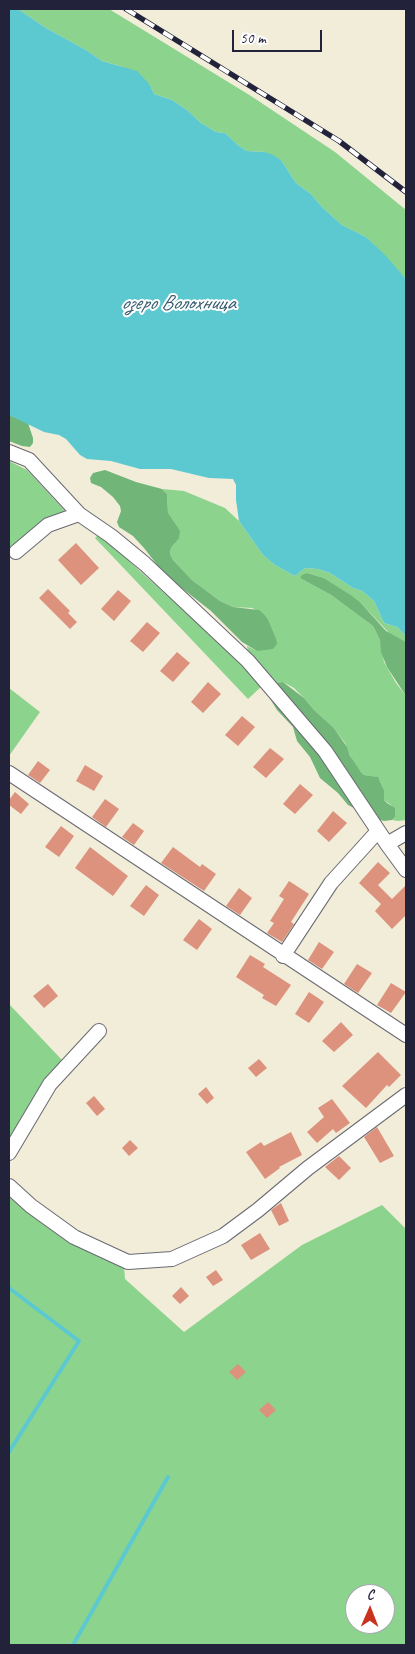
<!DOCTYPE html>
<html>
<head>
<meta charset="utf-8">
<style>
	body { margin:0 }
	#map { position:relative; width:415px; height:1654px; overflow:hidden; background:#f1edd9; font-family:Caveat,sans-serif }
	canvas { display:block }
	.frame { position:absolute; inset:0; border:10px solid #22223b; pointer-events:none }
	.north { position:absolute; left:345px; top:1584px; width:50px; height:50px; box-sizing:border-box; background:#fff; border:1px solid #a7a7b1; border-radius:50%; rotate:1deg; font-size:14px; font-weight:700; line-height:20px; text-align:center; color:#22223b }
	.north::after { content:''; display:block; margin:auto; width:18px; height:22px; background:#c8321e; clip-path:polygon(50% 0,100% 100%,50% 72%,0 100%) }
	.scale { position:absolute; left:232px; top:30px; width:90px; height:22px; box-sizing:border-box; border:2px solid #22223b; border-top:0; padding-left:6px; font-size:15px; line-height:18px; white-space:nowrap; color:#22223b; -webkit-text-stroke:4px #fff; paint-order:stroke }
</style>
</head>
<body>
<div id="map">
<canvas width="415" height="1654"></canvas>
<div class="frame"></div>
<div class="north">С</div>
<div class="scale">50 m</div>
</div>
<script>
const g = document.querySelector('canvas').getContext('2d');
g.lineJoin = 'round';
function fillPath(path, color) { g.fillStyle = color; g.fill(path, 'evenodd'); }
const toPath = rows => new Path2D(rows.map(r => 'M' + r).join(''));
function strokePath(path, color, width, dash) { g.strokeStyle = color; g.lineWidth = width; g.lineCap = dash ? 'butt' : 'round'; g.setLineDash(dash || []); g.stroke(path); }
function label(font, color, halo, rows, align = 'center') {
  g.font = font + ' Caveat,sans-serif'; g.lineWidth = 4; g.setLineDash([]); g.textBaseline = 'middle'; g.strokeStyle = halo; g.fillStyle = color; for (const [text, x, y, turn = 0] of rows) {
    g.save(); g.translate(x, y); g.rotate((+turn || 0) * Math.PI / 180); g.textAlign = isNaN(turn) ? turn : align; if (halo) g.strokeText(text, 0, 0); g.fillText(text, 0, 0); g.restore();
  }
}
const green = toPath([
	[18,9,109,9,251,96,335,152,406,210,406,279,366,237,342,225,323,208,311,194,296,183,281,160,265,152,247,151,239,146,225,133,216,132,201,123,187,110,172,100,154,94,150,85,120,66,102,61,86,50,46,28],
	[9,461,27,470,66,512,44,523,9,551],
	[162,489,184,491,225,508,239,521,263,555,275,565,295,576,305,568,318,569,330,573,353,588,362,591,374,601,384,623,397,627,404,634,406,634,406,642,390,634,360,602,324,578,307,573,300,578,331,595,373,626,380,640,384,662,396,683,406,696,406,820,398,821,392,820,395,817,391,805,384,800,384,790,380,781,377,777,364,775,361,772,352,760,345,743,334,728,314,710,304,698,294,688,283,682,274,683,248,653,247,646,257,651,276,638,268,619,264,614,252,608,233,607,220,601,192,580,173,560,170,554,171,548,175,543,168,513,167,494],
	[99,534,234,656,263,685,248,699,95,538],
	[9,688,40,712,9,756],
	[9,1004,62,1060,43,1084,9,1143],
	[9,1193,124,1266,125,1279,184,1332,302,1245,382,1205,406,1229,406,1645,9,1645],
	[355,1594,385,1594,385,1624,355,1624]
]);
const forest = toPath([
	[9,415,28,423,33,438,33,443,30,447,22,446,9,441],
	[105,470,136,482,162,489,167,494,168,513,180,531,179,538,171,548,170,554,173,560,192,580,220,601,233,607,259,610,264,614,268,619,276,638,277,644,273,649,257,651,242,642,211,611,169,578,161,570,144,548,133,536,119,527,117,522,121,511,120,506,113,497,101,487,91,483,90,478,93,473],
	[307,573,324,578,352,596,360,602,386,631,406,642,406,696,387,667,381,652,380,640,373,626,331,595,300,578,302,575],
	[283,682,304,698,314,710,334,728,347,747,350,756,361,772,364,775,378,777,384,790,384,800,387,803,395,808,395,817,392,820,384,821,373,818,348,805,338,793,320,778,310,757,297,741,293,727,277,710,269,697,269,693,274,683]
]);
const water = toPath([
	[9,9,18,9,46,28,86,50,102,61,137,71,150,85,154,94,172,100,187,110,201,123,216,132,225,133,239,146,247,151,265,152,273,155,281,160,296,183,311,194,323,208,342,225,366,237,386,256,406,279,406,634,404,634,397,627,384,623,374,601,362,591,353,588,330,573,318,569,305,568,295,576,275,565,263,555,239,521,236,500,236,485,233,479,209,478,171,469,140,469,111,461,87,459,80,455,66,439,59,435,44,432,9,415]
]);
const stream = toPath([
	[9,1288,79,1341,9,1452],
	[73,1645,168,1477]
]);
const building = toPath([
	[76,543,99,568,81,585,58,560],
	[48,589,70,611,68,613,77,622,70,629,39,598],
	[118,590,131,601,114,621,101,609],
	[147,622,160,633,143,652,130,641],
	[177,652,190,663,173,682,160,671],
	[208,682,221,694,203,713,191,702],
	[242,716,255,727,238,746,225,735],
	[270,748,284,759,266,778,253,767],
	[38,761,50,770,40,783,28,775],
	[85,765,103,776,94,791,76,781],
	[300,784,313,795,295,814,283,804],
	[15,792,29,804,21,814,9,805,9,800],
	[105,799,119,809,106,827,92,817],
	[333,811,347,823,329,842,317,831],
	[133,823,144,831,134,845,122,837],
	[61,826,74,836,59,857,45,847],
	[90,847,128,876,113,896,75,868],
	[173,847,200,867,202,864,216,874,204,891,161,863],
	[378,862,390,873,378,885,392,899,406,885,406,915,392,929,375,911,381,904,359,883],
	[289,881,309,894,291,922,294,924,282,942,267,933,274,923,270,921,284,899,279,896],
	[146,885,159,895,144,916,130,906],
	[239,888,252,898,240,915,226,906],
	[199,919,212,929,197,950,183,940],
	[319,942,334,952,322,969,308,960],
	[250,955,265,964,263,967,291,985,276,1006,262,998,264,995,236,977],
	[357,964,372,973,358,993,344,984],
	[391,983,406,992,391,1013,377,1005],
	[48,984,58,996,44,1008,33,996],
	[309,992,324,1002,309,1023,295,1014],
	[341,1022,353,1035,334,1052,322,1041],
	[378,1052,401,1075,389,1087,387,1085,366,1108,342,1086],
	[259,1059,267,1068,256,1077,248,1068],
	[206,1087,214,1098,207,1104,198,1094],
	[94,1096,105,1109,97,1116,86,1103],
	[332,1099,350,1123,336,1133,333,1129,317,1143,307,1132,324,1117,318,1108],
	[377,1127,394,1156,380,1163,364,1137],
	[291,1132,302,1155,279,1167,280,1168,265,1179,246,1152,261,1142,264,1146],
	[130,1140,138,1148,129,1156,122,1148],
	[339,1156,351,1168,339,1180,325,1167],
	[281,1203,289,1221,279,1226,271,1210],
	[260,1233,270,1249,251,1260,241,1245],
	[216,1270,223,1280,213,1286,206,1277],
	[181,1287,189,1296,180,1304,172,1296],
	[238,1364,246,1372,237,1380,229,1372],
	[268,1402,276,1410,267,1418,259,1410]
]);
const minor = toPath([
	[9,452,29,460,79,514],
	[16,552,48,525,79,514,111,536,145,564,248,661,325,751,387,844],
	[9,773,406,1035],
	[406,833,387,844,406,870],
	[283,956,331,883,378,831],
	[9,1153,50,1084,99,1031],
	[9,1186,31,1206,74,1237,128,1262,172,1259,223,1236,258,1210,308,1168,406,1095]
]);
const rail = toPath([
	[126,9,339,141,406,192]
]);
const waterNames = [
	["озеро Волохница",178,303]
];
fillPath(green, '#8cd38d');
fillPath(forest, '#71b578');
fillPath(water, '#5cc9d1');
strokePath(stream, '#5cc9d1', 4);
fillPath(building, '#dc927d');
strokePath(minor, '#6a6972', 16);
strokePath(minor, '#fff', 14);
strokePath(rail, '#22223b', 5.5);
strokePath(rail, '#fff', 4, [11]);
label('italic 21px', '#365c70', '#fff', waterNames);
</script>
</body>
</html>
